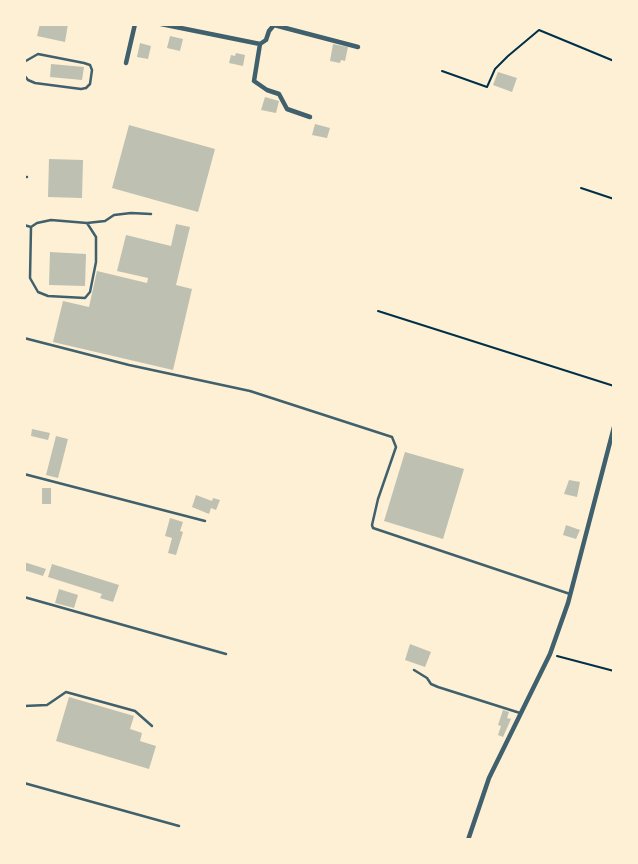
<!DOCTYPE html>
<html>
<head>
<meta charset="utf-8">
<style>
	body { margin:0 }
	#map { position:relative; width:638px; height:864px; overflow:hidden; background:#fdf0d5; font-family:"Libre Baskerville",serif }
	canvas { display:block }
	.frame { position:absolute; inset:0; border:26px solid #fdf0d5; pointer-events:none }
</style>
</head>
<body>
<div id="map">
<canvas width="638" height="864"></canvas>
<div class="frame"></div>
</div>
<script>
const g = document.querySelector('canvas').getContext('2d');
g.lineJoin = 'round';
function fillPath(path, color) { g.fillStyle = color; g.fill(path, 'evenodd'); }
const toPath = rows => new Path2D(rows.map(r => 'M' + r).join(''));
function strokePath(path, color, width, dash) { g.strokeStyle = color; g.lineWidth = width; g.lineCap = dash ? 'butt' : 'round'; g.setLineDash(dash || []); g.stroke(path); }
const building = toPath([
	[40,24,68,24,65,42,37,36],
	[170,36,183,39,180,51,167,48],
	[140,43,151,46,148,59,137,57],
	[333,44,348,47,345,61,341,60,340,63,330,61],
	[236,53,245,55,243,66,229,63,231,55,235,56],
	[51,64,84,67,82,80,50,77],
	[498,72,517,78,512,92,493,85],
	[265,97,279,101,276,113,261,110],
	[315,124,330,128,327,138,312,135],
	[129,125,215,149,198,212,112,188],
	[49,159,83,160,82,198,48,197],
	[176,224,190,227,176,285,192,289,173,370,53,342,63,301,89,307,97,271,147,283,148,278,117,271,126,235,171,246],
	[50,252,86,254,85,286,49,285],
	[32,429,50,433,48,440,31,436],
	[56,436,68,439,58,478,46,475],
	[405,452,464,469,443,539,384,521],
	[569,480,580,482,577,497,564,494],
	[42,488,51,488,51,504,42,504],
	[196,495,212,501,213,498,220,500,216,510,211,508,209,514,192,507],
	[170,518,183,522,180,531,183,532,176,555,168,553,172,538,165,536],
	[566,525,580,530,576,539,563,535],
	[24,562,46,569,43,576,24,570],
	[52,564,119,585,113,602,100,598,102,594,48,577],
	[59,589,78,595,74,608,55,603],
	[410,644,431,652,425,667,405,660],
	[69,697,134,716,130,729,142,733,140,741,156,746,149,769,56,741],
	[503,710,509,712,507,718,511,719,503,737,498,735,501,726,498,725]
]);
const path = toPath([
	[442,71,487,87,495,69,508,56,539,30,614,61],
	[581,188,614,199],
	[378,311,614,386],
	[557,656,614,671]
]);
const service = toPath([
	[24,62,38,54,84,63,90,65,92,70,90,84,86,88,81,89,35,83,28,80,24,75],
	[24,177,27,177],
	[24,225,31,227,37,223,51,220,87,223,105,221,114,215,131,213,151,214],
	[31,227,30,278,38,292,48,296,85,298,90,292,96,262,96,237,87,223],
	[24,338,129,365,250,391,392,437,396,447,378,499,372,525,373,528,570,594],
	[24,474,205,521],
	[24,597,226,654],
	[414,670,427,678,431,684,438,687,520,713],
	[24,706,47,705,66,692,135,711,152,726],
	[24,783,179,826]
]);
const minor = toPath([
	[161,24,260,44,266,40,269,31,274,25,358,47],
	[260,44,254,81,267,90,279,94,287,109,310,117],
	[126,63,135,24],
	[468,840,489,778,550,654,568,603,614,427]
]);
fillPath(building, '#bec0b2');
strokePath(path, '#003049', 2);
strokePath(service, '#3f606c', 2.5);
strokePath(minor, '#3f606c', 4.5);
</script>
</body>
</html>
